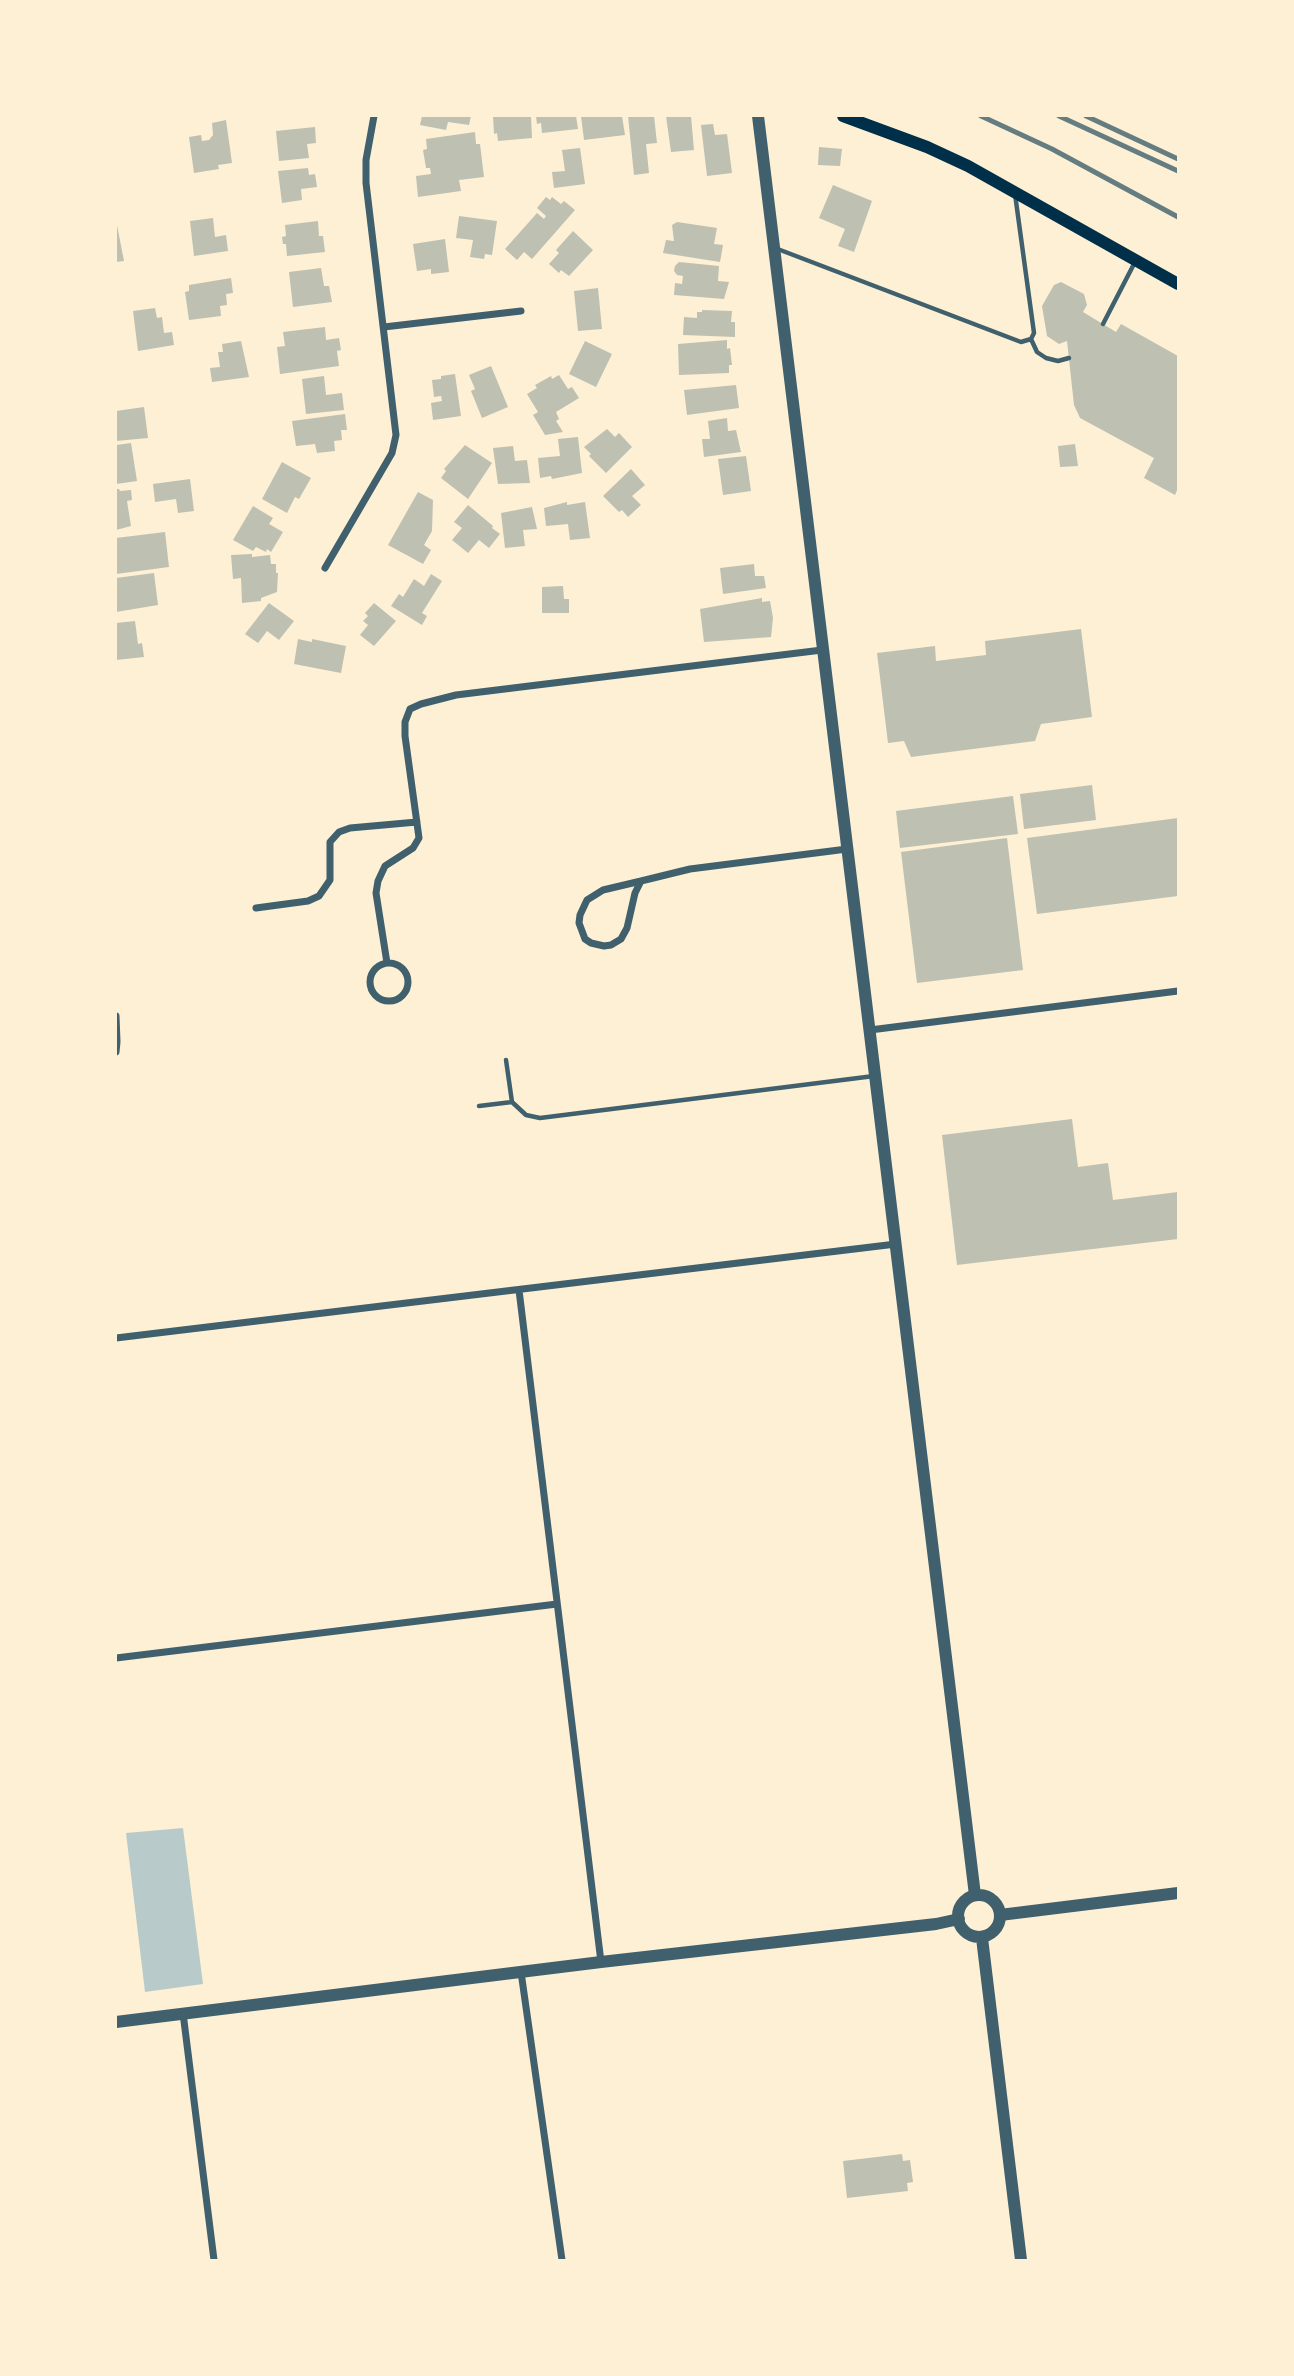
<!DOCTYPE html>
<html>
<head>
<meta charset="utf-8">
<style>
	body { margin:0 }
	#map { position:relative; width:1294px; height:2376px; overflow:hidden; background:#fdf0d5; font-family:Signika,sans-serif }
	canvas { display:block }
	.frame { position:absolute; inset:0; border:117px solid #fdf0d5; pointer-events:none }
</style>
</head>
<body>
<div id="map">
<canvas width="1294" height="2376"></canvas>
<div class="frame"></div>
</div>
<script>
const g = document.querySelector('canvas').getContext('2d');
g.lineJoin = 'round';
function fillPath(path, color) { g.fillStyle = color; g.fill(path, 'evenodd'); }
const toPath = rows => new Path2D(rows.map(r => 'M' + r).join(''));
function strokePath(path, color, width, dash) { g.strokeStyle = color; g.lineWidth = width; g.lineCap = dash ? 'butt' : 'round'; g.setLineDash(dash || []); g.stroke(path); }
const green = toPath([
	[183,1828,203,1984,145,1992,126,1833]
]);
const building = toPath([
	[422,116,471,116,469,125,448,122,446,130,420,125],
	[493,116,531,116,532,138,498,141,497,133,494,134],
	[536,116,576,116,578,129,542,133,541,123,537,124],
	[581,116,622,116,625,135,584,140],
	[628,116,654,116,657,143,646,144,649,173,634,175],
	[666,116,691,116,694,150,671,152],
	[226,120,232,163,218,165,219,169,194,173,189,137,201,135,202,141,209,140,213,135,212,123],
	[713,124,715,135,727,134,732,173,707,176,701,125],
	[315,127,316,143,307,144,309,158,279,161,276,131],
	[475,132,476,144,480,144,484,177,459,180,461,191,418,197,416,176,431,174,430,168,426,168,423,150,427,149,426,139],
	[819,147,842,149,840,166,818,165],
	[580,148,585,184,554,188,552,172,565,171,562,150],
	[308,168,309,175,315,174,317,187,301,189,302,200,282,203,278,171],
	[833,185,872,201,854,252,838,246,845,229,819,218],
	[546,197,550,200,552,197,561,204,564,201,575,210,532,259,524,252,517,260,505,249,537,213,544,219,546,216,537,208],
	[459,216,497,221,492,255,485,254,484,259,470,257,473,240,456,238],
	[213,218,215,237,226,235,228,251,194,256,190,221],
	[116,220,124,261,116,262],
	[318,221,319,236,323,236,325,252,287,256,286,244,283,244,282,237,286,236,285,225],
	[677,222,717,228,714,244,723,245,720,262,663,253,666,240,674,241,672,225],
	[573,231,593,250,569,276,561,270,559,273,549,264,559,253,556,250],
	[445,239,449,272,431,274,431,269,417,271,413,244],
	[679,262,719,266,718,281,729,282,724,299,674,295,675,283,682,284,683,276,677,275,674,271,675,266],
	[321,268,324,286,329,286,332,302,293,307,289,272],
	[231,278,233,293,226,294,227,305,220,306,221,316,189,320,185,292,189,291,189,285],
	[1061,282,1084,294,1087,305,1083,312,1116,332,1121,324,1178,356,1178,488,1175,495,1144,478,1154,458,1080,418,1074,405,1067,341,1059,344,1047,336,1042,306,1054,285],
	[598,288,602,329,578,331,574,291],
	[155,308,157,318,162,317,164,333,172,332,174,345,138,351,133,311],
	[702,310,732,311,731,322,735,322,735,337,683,335,684,317,697,318,697,312,702,312],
	[325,327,326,340,339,338,341,350,337,351,339,366,280,374,277,347,285,346,283,332],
	[727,340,727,349,730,348,732,365,729,365,729,373,679,375,678,344],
	[241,341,249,377,212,382,210,368,220,367,218,352,223,352,222,344],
	[585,341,612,354,596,387,569,374],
	[491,366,508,407,482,418,471,391,475,389,469,375],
	[455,374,461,416,433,420,431,403,442,401,441,396,434,397,432,380,441,379,441,376],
	[559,375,568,389,572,387,579,398,556,412,559,419,556,421,563,432,545,435,533,415,538,412,527,394,537,388,535,385,551,376,552,379],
	[324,376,326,395,342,393,344,410,306,414,302,379],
	[736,385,739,408,687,415,684,390],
	[144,407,148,438,116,441,116,411],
	[345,414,347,430,341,430,342,440,334,441,335,451,317,453,315,444,296,446,292,421],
	[727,418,728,431,736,430,741,452,704,457,702,439,710,439,708,421],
	[607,429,615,437,619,433,632,447,606,473,589,456,591,454,584,447],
	[578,437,582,473,552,479,551,476,540,478,538,458,560,456,558,439],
	[131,443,137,481,116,484,116,445],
	[1075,444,1078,466,1060,467,1058,446],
	[465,445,492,463,468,499,441,478,446,471,444,469],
	[513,446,515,461,527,460,530,483,498,484,493,448],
	[746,456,751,491,723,495,718,459],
	[282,462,311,478,299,499,295,497,287,513,262,499],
	[631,469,645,485,632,496,641,505,628,517,622,510,619,512,603,496],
	[190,479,194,511,178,513,176,499,155,502,153,484],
	[116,489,119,489,120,491,131,490,132,500,127,501,131,526,116,530],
	[418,492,433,500,432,531,424,545,431,550,423,564,388,545],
	[567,502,567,505,585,502,590,538,570,540,568,524,546,526,544,508],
	[468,505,493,526,492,528,500,534,489,548,479,540,468,553,452,540,462,528,454,522],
	[253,506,273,518,269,524,283,532,271,552,267,549,266,552,256,547,253,551,233,540],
	[532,507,537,529,523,530,525,546,505,548,501,513],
	[165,532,169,567,116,574,116,538],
	[252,554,252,557,270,555,271,564,276,564,276,573,278,573,277,592,261,598,261,601,242,603,241,578,233,579,231,555],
	[754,564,755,576,764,576,766,588,723,594,720,568],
	[154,573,158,605,116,612,116,578],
	[431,574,442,581,422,613,427,616,422,625,391,606,399,594,403,597,414,579,424,586],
	[563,586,564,599,569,599,569,613,542,613,542,587],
	[762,598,762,602,770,601,773,618,771,637,704,642,700,609],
	[269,603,294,621,279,640,267,631,258,643,245,634],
	[374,603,396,621,374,646,360,635,368,625,363,621,368,616,365,613],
	[135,621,138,644,142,643,144,657,116,660,116,623],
	[1081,629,1092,717,1041,724,1035,741,911,757,904,741,888,743,877,653,935,646,936,661,986,655,985,641],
	[298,639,312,642,312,639,346,646,341,673,294,664],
	[1092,785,1096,820,1024,829,1020,794],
	[1013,796,1018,834,900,848,896,811],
	[1178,818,1178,896,1037,914,1027,838],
	[1007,838,1023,970,917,983,901,852],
	[1072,1119,1078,1167,1108,1163,1113,1200,1178,1192,1178,1239,957,1265,942,1135],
	[902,2154,903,2161,910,2160,913,2182,907,2183,908,2191,847,2198,843,2161]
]);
const service = toPath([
	[1015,194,1034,333,1031,339,1037,352,1046,358,1058,361,1069,358],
	[775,248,1021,342,1031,339],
	[1103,324,1135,262],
	[506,1060,512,1102,526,1115,540,1118,874,1076],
	[479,1106,512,1102]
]);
const minor = toPath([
	[384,327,521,311],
	[325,568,392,453,396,435,366,183,366,160,374,116],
	[641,881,603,890,587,900,580,915,579,923,585,939,591,943,604,946,611,945,621,939,627,928,635,893,641,881,690,869,847,849],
	[256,908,308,901,319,896,330,880,330,842,339,832,350,828,417,822],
	'370 982a19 19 0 1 1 38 0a19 19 0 1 1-38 0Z',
	[387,963,376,893,378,881,385,866,413,848,419,838,405,736,405,722,410,709,421,704,456,695,822,650],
	[116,1016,117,1042,116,1052],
	[870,1030,1178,991],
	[519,1290,601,1962],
	[116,1338,896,1244],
	[116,1658,557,1604],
	[521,1972,562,2260],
	[183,2013,214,2260]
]);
const tertiary = toPath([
	[758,116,975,1895],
	'958 1916a21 21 0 1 1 42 0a21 21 0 1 1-42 0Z',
	[1000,1915,1178,1893],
	[982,1938,1021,2260],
	[116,2022,601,1962,936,1924,959,1919]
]);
const secondary = toPath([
	[843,116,927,147,968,166,1178,284]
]);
const rail = toPath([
	[981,116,1052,149,1178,217],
	[1059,116,1178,171],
	[1086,116,1178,159]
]);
fillPath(green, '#b9caca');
fillPath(building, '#bec0b2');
strokePath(service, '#3f606c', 4.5);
strokePath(minor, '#3f606c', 7);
strokePath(tertiary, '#3f606c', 12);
strokePath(secondary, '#003049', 12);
strokePath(rail, '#657d81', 5);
</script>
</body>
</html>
